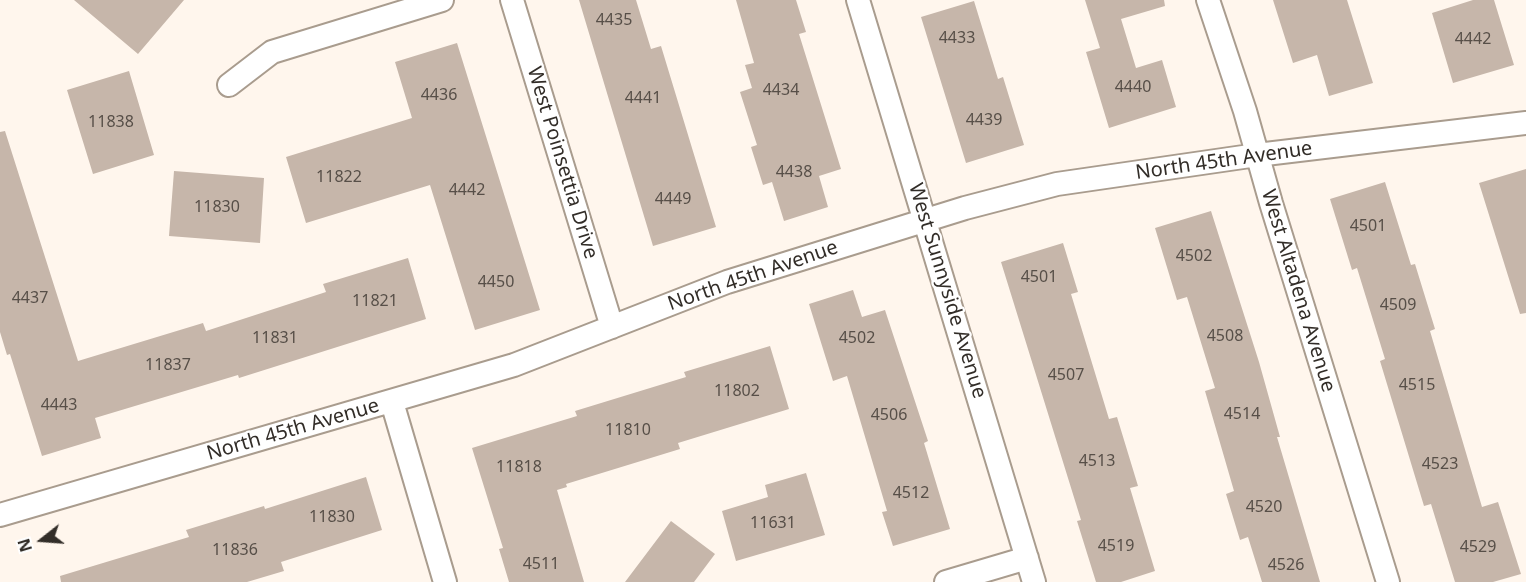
<!DOCTYPE html>
<html>
<head>
<meta charset="utf-8">
<style>
	body { margin:0 }
	#map { position:relative; width:1526px; height:582px; overflow:hidden; background:#fff6ed; font-family:"Noto Sans",sans-serif }
	canvas { display:block }
	.north { position:absolute; left:12px; top:510px; width:60px; height:60px; -webkit-text-stroke:4px #fff; paint-order:stroke; rotate:253deg; font-size:16px; font-weight:700; line-height:24px; text-align:center; color:#322d28 }
	.north::after { content:''; display:block; margin:auto; width:21px; height:27px; background:#322d28; clip-path:polygon(50% 0,100% 100%,50% 72%,0 100%) }
</style>
</head>
<body>
<div id="map">
<canvas width="1526" height="582"></canvas>
<div class="north">N</div>
</div>
<script>
const g = document.querySelector('canvas').getContext('2d');
g.lineJoin = 'round';
function fillPath(path, color) { g.fillStyle = color; g.fill(path, 'evenodd'); }
const toPath = rows => new Path2D(rows.map(r => 'M' + r).join(''));
function strokePath(path, color, width, dash) { g.strokeStyle = color; g.lineWidth = width; g.lineCap = dash ? 'butt' : 'round'; g.setLineDash(dash || []); g.stroke(path); }
function label(font, color, halo, rows, align = 'center') {
  g.font = font + ' "Noto Sans",sans-serif'; g.lineWidth = 4.5; g.setLineDash([]); g.textBaseline = 'middle'; g.strokeStyle = halo; g.fillStyle = color; for (const [text, x, y, turn = 0] of rows) {
    g.save(); g.translate(x, y); g.rotate((+turn || 0) * Math.PI / 180); g.textAlign = isNaN(turn) ? turn : align; if (halo) g.strokeText(text, 0, 0); g.fillText(text, 0, 0); g.restore();
  }
}
const building = toPath([
	[74,0,184,0,138,54],
	[579,0,636,0,651,49,661,46,716,227,653,246],
	[736,0,796,0,806,32,799,34,841,169,819,176,828,207,784,221,772,182,763,185,751,147,757,145,740,92,752,88,745,65,754,63],
	[1085,0,1164,0,1165,6,1121,19,1136,68,1162,60,1176,107,1109,128,1086,52,1100,48],
	[1273,0,1347,0,1373,83,1329,96,1317,55,1293,63],
	[1473,0,1494,0,1514,65,1453,83,1432,13],
	[974,1,998,79,1003,77,1024,145,966,163,921,17],
	[457,43,540,310,475,330,430,185,306,223,286,157,412,118,395,62],
	[129,71,154,155,93,174,67,90],
	[5,131,78,361,203,323,206,331,326,292,323,284,408,258,426,319,239,378,238,375,95,418,101,438,42,456,10,354,7,355,0,332,0,132],
	[1526,169,1526,313,1520,314,1479,183],
	[174,171,264,178,260,243,169,236],
	[1385,182,1411,265,1415,264,1435,329,1430,331,1482,507,1498,502,1521,574,1493,582,1455,582,1431,504,1424,506,1380,361,1385,359,1357,268,1352,270,1330,199],
	[1211,211,1259,362,1280,437,1277,437,1320,582,1262,582,1248,537,1240,540,1226,494,1234,491,1205,391,1215,388,1187,297,1177,300,1155,228],
	[1063,243,1078,292,1071,294,1109,419,1117,417,1138,486,1130,488,1155,571,1121,582,1096,582,1077,521,1081,520,1001,262],
	[853,290,862,317,885,310,928,441,924,443,950,529,893,546,882,512,887,511,847,376,833,381,809,304],
	[770,346,789,409,678,443,680,449,566,484,567,487,557,490,584,582,509,582,499,549,503,548,472,448,577,416,575,411,686,377,684,372],
	[806,473,825,535,736,561,722,511,768,497,765,485],
	[366,477,382,530,281,562,284,571,247,582,61,582,60,576,189,537,186,530,264,506,265,509],
	[671,521,715,554,694,582,625,582]
]);
const minor = toPath([
	[512,0,612,327],
	[858,0,1034,582],
	[1208,0,1245,111,1271,203,1388,582],
	[229,85,272,52,442,0],
	[392,402,445,582],
	[0,515,514,365,727,282,965,208,1057,184,1257,155,1526,123],
	[946,582,1027,558]
]);
const numberNames = [
	["4435",614,20],
	["4433",957,38],
	["4442",1473,39],
	["4440",1133,87],
	["4434",781,90],
	["4436",439,95],
	["4441",643,98],
	["4439",984,120],
	["11838",111,122],
	["4438",794,172],
	["11822",339,177],
	["4442",467,190],
	["4449",673,199],
	["11830",217,207],
	["4501",1368,226],
	["4502",1194,256],
	["4501",1039,277],
	["4450",496,282],
	["4437",30,298],
	["11821",375,301],
	["4509",1398,305],
	["4508",1225,336],
	["11831",275,338],
	["4502",857,338],
	["11837",168,365],
	["4507",1066,375],
	["4515",1417,385],
	["11802",737,391],
	["4443",59,405],
	["4514",1242,414],
	["4506",889,415],
	["11810",628,430],
	["4513",1097,461],
	["4523",1440,464],
	["11818",519,467],
	["4512",911,493],
	["4520",1264,507],
	["11830",332,517],
	["11631",773,523],
	["4519",1116,546],
	["4529",1478,547],
	["11836",235,550],
	["4511",541,564],
	["4526",1286,565]
];
const streetNames = [
	["North 45th Avenue",1224,161,-8],
	["West Poinsettia Drive",562,163,73],
	["North 45th Avenue",753,276,-19],
	["West Sunnyside Avenue",947,291,73],
	["West Altadena Avenue",1298,291,73],
	["North 45th Avenue",293,430,-16]
];
fillPath(building, '#c6b6aa');
strokePath(minor, '#a99c8e', 26);
strokePath(minor, '#fff', 22);
label('16px', '#574f48', null, numberNames);
label('20px', '#322d28', '#fff', streetNames);
</script>
</body>
</html>
